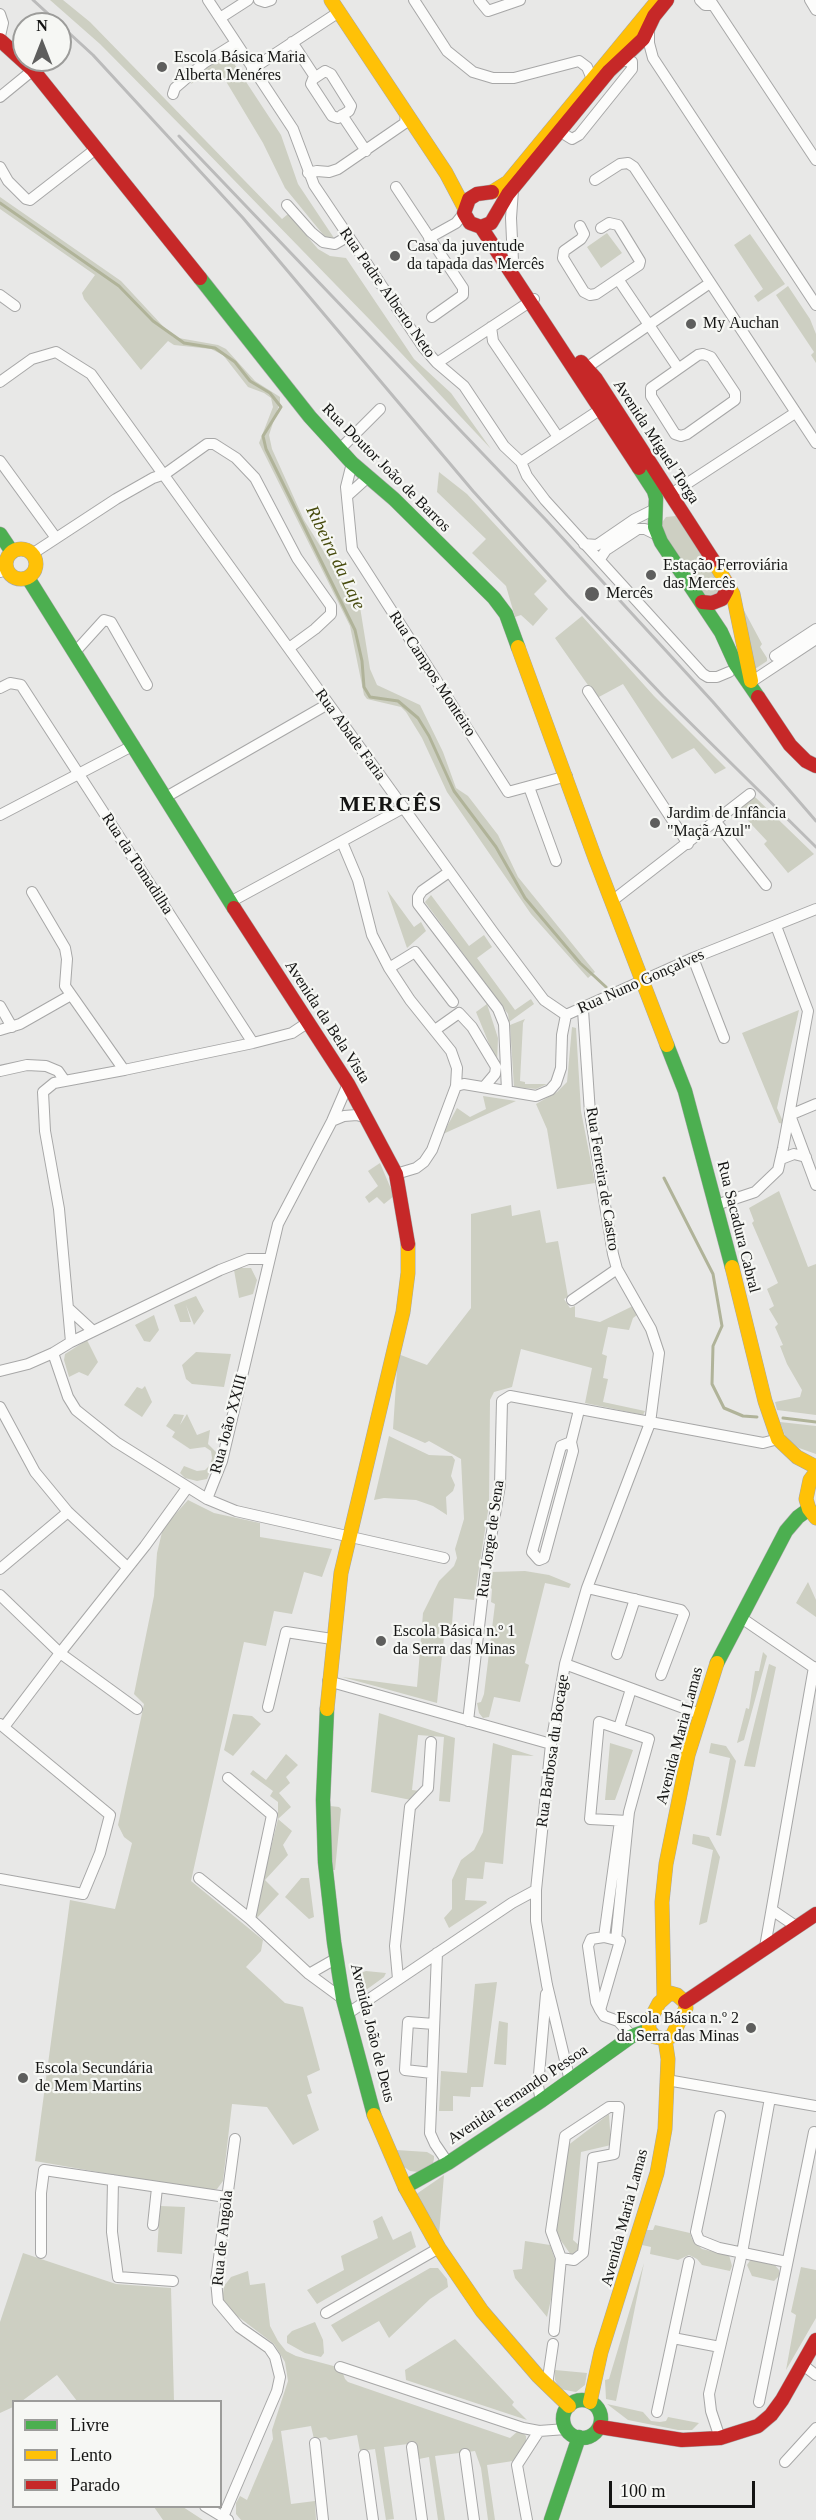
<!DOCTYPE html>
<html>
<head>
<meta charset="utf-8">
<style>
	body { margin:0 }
	#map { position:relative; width:816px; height:2520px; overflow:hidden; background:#e8e8e7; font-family:"Times New Roman",serif }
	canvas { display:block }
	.legend { position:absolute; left:12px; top:2400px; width:210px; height:108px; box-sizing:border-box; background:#f6f7f4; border:2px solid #9c9c9a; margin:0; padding:8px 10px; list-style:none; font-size:18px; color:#141413 }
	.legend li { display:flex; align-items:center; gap:12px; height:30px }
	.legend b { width:30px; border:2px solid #9c9c9a }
	.north { position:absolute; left:12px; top:12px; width:60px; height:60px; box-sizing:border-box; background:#f6f7f4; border:2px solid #9c9c9a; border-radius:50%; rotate:0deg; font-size:16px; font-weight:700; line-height:24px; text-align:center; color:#141413 }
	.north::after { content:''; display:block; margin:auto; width:21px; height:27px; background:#5e5e5d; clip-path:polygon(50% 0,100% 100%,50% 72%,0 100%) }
	.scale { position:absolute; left:609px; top:2481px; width:146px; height:27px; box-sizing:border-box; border:3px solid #141413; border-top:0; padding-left:8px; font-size:18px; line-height:21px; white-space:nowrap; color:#141413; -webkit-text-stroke:4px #f6f7f4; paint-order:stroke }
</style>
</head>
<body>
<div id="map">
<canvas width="816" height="2520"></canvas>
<ul class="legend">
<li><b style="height:8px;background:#4caf50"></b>Livre</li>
<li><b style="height:8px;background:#ffc107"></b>Lento</li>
<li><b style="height:8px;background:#c62828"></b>Parado</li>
</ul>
<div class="north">N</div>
<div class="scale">100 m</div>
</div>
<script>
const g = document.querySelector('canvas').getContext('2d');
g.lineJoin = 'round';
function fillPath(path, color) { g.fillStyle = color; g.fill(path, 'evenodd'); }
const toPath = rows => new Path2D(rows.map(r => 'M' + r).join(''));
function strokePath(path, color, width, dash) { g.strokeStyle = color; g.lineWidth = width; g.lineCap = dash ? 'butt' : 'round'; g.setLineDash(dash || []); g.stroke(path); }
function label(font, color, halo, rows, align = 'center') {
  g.font = font + ' "Times New Roman",serif'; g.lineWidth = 4.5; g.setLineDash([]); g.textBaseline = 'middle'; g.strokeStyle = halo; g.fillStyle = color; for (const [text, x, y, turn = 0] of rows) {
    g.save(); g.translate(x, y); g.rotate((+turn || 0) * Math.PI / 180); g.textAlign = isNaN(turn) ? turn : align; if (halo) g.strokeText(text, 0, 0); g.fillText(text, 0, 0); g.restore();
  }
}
const green = toPath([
	[50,0,63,0,90,22,282,219,288,214,318,249,330,256,346,258,414,359,451,393,491,449,371,321,195,140,100,44],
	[217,59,231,59,281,135,298,184,334,238,325,237,321,232,285,188,263,143,221,73,213,69,191,84,194,78],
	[0,197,121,281,173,337,218,345,226,349,255,381,280,397,280,402,269,435,272,449,304,520,354,600,351,602,352,609,360,607,370,669,377,685,420,705,443,752,456,788,468,796,498,835,518,877,595,972,588,978,531,914,447,792,422,738,406,712,401,707,367,699,364,695,350,626,259,443,273,407,271,398,264,393,248,387,223,355,211,349,174,345,168,341,141,370,84,299,82,293,95,275,0,209],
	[607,233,622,253,601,268,587,247],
	[750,234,785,284,758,302,754,296,763,289,734,245],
	[788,286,810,319,816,334,816,363,811,355,814,352,776,295],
	[439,472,467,494,547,581,534,594,548,609,533,626,521,615,515,617,506,586,472,553,486,539,437,492],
	[676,516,722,581,722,592,705,598,663,541,660,525,666,517],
	[739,601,762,644,760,647,767,658,767,661,755,669],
	[582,616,654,696,726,768,715,774,694,748,672,759,623,684,597,698,555,638],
	[755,797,814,854,788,873,764,844,767,841,738,810],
	[387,890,414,927,421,922,426,931,407,948],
	[431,895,469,946,484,935,492,947,477,958,515,1010,531,999,534,1004,509,1022,508,1014,425,902],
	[487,1004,498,1038,497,1063,476,1012],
	[799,1010,777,1108,784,1124,779,1123,742,1033],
	[525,1019,523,1023,520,1081,525,1082,525,1084,547,1084,536,1089,514,1087,510,1025],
	[572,1027,576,1028,581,1111,595,1183,557,1189,547,1129,536,1104,557,1092,567,1082],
	[483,1096,516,1101,443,1134,457,1108,470,1117,486,1109],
	[380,1163,394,1196,384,1204,377,1197,369,1203,365,1197,378,1186,368,1171],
	[779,1191,808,1267,816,1264,816,1415,777,1410,775,1402,800,1397,802,1390,787,1364,780,1346,783,1345,775,1327,778,1324,769,1309,774,1306,767,1289,778,1283,752,1223,754,1221,749,1208],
	[511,1205,512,1216,540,1210,546,1243,558,1241,568,1297,564,1299,570,1308,575,1306,575,1317,600,1322,635,1305,637,1315,633,1318,629,1330,608,1327,602,1354,607,1356,603,1378,608,1379,603,1402,645,1411,643,1415,585,1403,592,1368,521,1349,512,1387,494,1392,490,1400,489,1505,474,1600,454,1598,451,1637,444,1637,437,1703,342,1677,417,1687,423,1613,439,1581,454,1566,457,1558,455,1549,464,1519,461,1459,429,1441,425,1443,393,1429,398,1354,427,1365,471,1308,471,1214],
	[240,1268,251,1268,257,1280,253,1294,239,1298,234,1270],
	[196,1296,204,1311,194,1325,186,1305,191,1322,180,1322,174,1305],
	[154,1315,159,1330,150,1342,144,1341,135,1325],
	[87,1340,98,1362,88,1376,79,1372,69,1377,64,1360,65,1354],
	[196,1352,231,1354,224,1387,192,1384,186,1379,182,1365],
	[145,1386,152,1402,142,1417,124,1405,137,1387,142,1389],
	[174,1414,184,1415,180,1425,187,1414,197,1435,210,1430,208,1444,217,1453,207,1479,197,1481,185,1478,180,1473,184,1466,197,1471,205,1470,210,1465,212,1458,211,1451,205,1447,190,1449,172,1437,175,1432,166,1426],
	[780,1422,816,1426,816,1454,799,1448,786,1438],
	[389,1436,429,1455,452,1456,455,1460,451,1476,455,1485,453,1491,446,1497,447,1515,433,1506,416,1500,384,1498,374,1500],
	[188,1500,214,1513,260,1523,260,1537,332,1549,322,1577,304,1572,292,1614,274,1611,266,1646,244,1642,191,1881,263,1940,261,1951,246,1967,285,2003,303,2007,320,2070,307,2076,312,2093,307,2095,319,2130,293,2145,267,2107,232,2104,223,2181,217,2189,206,2191,35,2161,70,1900,115,1909,132,1843,124,1837,118,1825,144,1704,134,1694,154,1596,157,1553,163,1528],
	[525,1571,549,1575,571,1584,569,1588,545,1583,525,1663,529,1665,520,1702,494,1697,489,1717,483,1718,479,1713,477,1703,481,1702,484,1694,495,1604,491,1602,492,1589,489,1587,491,1572],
	[808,1582,816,1600,816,1617,796,1603],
	[763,1652,767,1656,744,1740,737,1743,746,1708,749,1709,755,1671,759,1671],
	[769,1664,776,1667,755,1767,744,1766],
	[379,1713,455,1738,450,1802,439,1801,444,1737,418,1735,412,1790,420,1791,411,1800,371,1792],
	[233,1714,252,1716,261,1724,233,1756,224,1750],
	[493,1743,534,1756,512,1755,503,1864,485,1862,483,1879,467,1878,465,1900,486,1901,487,1903,449,1928,444,1918,452,1909,452,1880,461,1860,474,1850,483,1832],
	[610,1743,633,1750,615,1800,605,1800],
	[711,1743,726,1746,736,1761,721,1836,716,1835,730,1758,709,1753],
	[286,1754,298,1765,286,1777,290,1783,279,1793,291,1807,278,1819,292,1831,283,1845,288,1855,265,1880,279,1894,257,1918,255,1913,278,1819,278,1802,270,1796,273,1791,250,1774,253,1770,266,1780],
	[330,1806,339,1807,341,1809,335,1870,332,1870],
	[693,1834,709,1837,720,1857,707,1922,699,1925,713,1850,692,1844],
	[301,1878,309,1878,314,1917,309,1919,285,1897],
	[366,1971,386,1973,384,1977,359,1995,355,1975],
	[497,1982,483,2087,471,2087,470,2097,453,2096,453,2111,439,2111,441,2071,467,2073,475,1984],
	[499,2021,508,2023,506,2065,494,2064],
	[609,2114,611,2145,581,2152,573,2240,581,2247,571,2255,555,2232,567,2146],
	[396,2150,427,2152,434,2156,434,2159,433,2163,418,2172,410,2171,404,2167],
	[444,2175,439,2235,415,2195],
	[160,2206,185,2207,182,2254,157,2252],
	[382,2216,393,2240,411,2231,416,2247,317,2304,307,2290,344,2270,341,2256,378,2238,373,2221],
	[655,2225,690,2233,692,2239,702,2249,729,2255,732,2266,730,2271,702,2265,697,2259,689,2255,678,2260,650,2254,651,2247,642,2245,647,2230,653,2230],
	[525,2241,550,2245,558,2268,547,2317,515,2278,513,2270,522,2269],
	[23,2253,116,2284,171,2288,174,2401,77,2401,57,2375,22,2401,14,2402,13,2407,0,2413,0,2322],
	[751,2259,774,2264,779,2270,779,2276,774,2281,752,2276,747,2265],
	[644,2263,616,2401,606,2399,605,2380,609,2379],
	[801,2267,816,2270,816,2318,786,2370,796,2315,791,2312],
	[430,2268,438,2268,447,2279,448,2287,430,2299,389,2338,379,2321,342,2342,331,2325],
	[248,2271,250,2285,265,2283,270,2326,278,2341,286,2351,296,2356,341,2368,345,2379,348,2382,510,2438,518,2431,522,2432,526,2436,526,2442,513,2461,487,2465,495,2520,488,2520,481,2468,475,2451,435,2456,445,2520,438,2520,429,2457,419,2459,416,2443,384,2447,394,2519,386,2520,375,2449,360,2451,357,2435,329,2440,326,2437,314,2439,311,2426,281,2431,291,2504,315,2501,316,2520,241,2520,236,2514,236,2503,240,2496,247,2500,255,2481,273,2439,272,2430,288,2381,285,2362,274,2344,228,2309,222,2300,224,2286,231,2277],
	[315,2322,323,2340,324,2353,321,2357,305,2353,287,2343,287,2336,292,2331],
	[455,2339,514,2402,512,2405,527,2420,406,2380,405,2370],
	[555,2370,587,2373,585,2385,576,2392,560,2389,555,2380],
	[607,2404,643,2412,651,2421,660,2422,666,2421,668,2417,699,2423,692,2430,678,2430,628,2420],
	[154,2507,183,2507,203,2520,163,2520]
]);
const stream = toPath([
	[0,203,119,286,153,321,184,343,215,348,235,362,250,381,270,393,281,407,263,436,266,449,355,630,362,661,364,687,370,697,398,701,418,718,429,736,454,791,496,847,525,898,580,963,606,987],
	[664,1178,713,1274,722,1326,713,1346,712,1384,724,1408,743,1416,757,1417],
	[783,1418,816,1422]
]);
const street = toPath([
	[208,0,293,129,314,185,423,347,437,363,464,386,504,446,521,462,527,476,545,500,703,674,708,677,717,677,729,672],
	[259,0,265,2,271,0],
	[414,0,447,51,473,72,493,78,514,78,579,61,587,67,592,79],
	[479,0,488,11,520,0],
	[700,0,705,5,713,5],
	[710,0,816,160],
	[810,0,816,10],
	[0,14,3,23,0,36],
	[220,18,248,0],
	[649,30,649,43,653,58,816,305],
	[292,42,315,77],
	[252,69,339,12],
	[325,71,331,74,351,106,349,111,338,118,332,116,311,84,313,79,325,71],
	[173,94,175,88,204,63,236,43],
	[0,97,33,70],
	[342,115,366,151],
	[559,131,572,139,579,135,632,69,632,62,619,60],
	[0,167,8,181,26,199,30,200,97,148],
	[308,173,317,171,329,172,338,169,405,123,406,113],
	[595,180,620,164,628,163,634,167,816,443],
	[396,187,463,288,463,295,432,317],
	[287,205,311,232,323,242,335,244,347,237],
	[580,226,584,234,581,239,564,251,563,258,584,292,590,295,596,294,639,265,640,261,618,225,609,223,601,228],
	[429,238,456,223,464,213],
	[513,261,511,218,513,190],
	[618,279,678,368],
	[0,295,15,306],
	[491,327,493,341,558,437],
	[703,354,711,357,735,393,735,400,687,434,681,436,675,434,651,396,651,388,698,355,703,354],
	[437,363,534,299],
	[586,368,710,283],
	[0,382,32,359,56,352,91,374,493,932,544,1000,566,1015],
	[341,448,380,409],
	[0,461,56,538],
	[521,462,601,409],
	[352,463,346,487,352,549,508,792,567,776],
	[671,494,795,413],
	[347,496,368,477],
	[584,544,597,545,635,519,655,509],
	[32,554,116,499,153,478,165,474,207,444,214,444,236,458,255,478,297,558,331,606,331,614,315,629,289,648],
	[600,559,606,550,638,529,645,529,657,535],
	[0,572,6,568],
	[75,652,104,620,111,622,147,685],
	[775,656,816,629],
	[751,682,816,639],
	[0,688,10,683,21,685,253,1043],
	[588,691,688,844],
	[529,787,556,861],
	[166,797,328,704],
	[0,815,134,745],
	[716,822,766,885],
	[342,842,358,880,372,935,389,968,410,1000,451,1051,457,1068,456,1086],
	[449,872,422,891,418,897,418,904,498,1009,504,1024,507,1091],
	[32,892,65,948,67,959,65,986,124,1070,54,1083,43,1092,45,1131,59,1209,71,1342],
	[232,901,403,808],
	[612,901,750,794],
	[693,958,724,1038],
	[389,968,415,952,453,1002],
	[0,1006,12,1027],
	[0,1030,20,1024,71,995],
	[435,1030,459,1013,472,1027,496,1067,495,1074,484,1087],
	[124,1070,253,1043,292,1033,307,1023],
	[0,1071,27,1065,46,1066,58,1071,65,1081],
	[816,1104,790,1115,816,1185],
	[332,1121,344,1116,357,1115,367,1118],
	[781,1159,794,1154,806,1157],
	[396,1174,416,1168,424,1162,432,1150,456,1086,464,1084,536,1096,550,1090,556,1083,561,1068,562,1035,566,1015,693,958,816,909],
	[716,1205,755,1192,778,1170,783,1148,808,1011,776,926],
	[572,1300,617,1269],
	[68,1308,93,1331],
	[53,1353,68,1397,76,1410,116,1442,207,1499,236,1511,444,1558],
	[0,1371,28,1364,53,1353,71,1342,220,1270,248,1259,269,1259],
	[0,1407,35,1472,68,1512,127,1567],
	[571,1442,561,1446,532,1552,539,1560,544,1558,573,1451,571,1442,579,1410],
	[207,1499,222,1461,278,1224,332,1121,348,1084],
	[0,1569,68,1512],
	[587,1588,681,1610,684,1614,661,1675],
	[0,1595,60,1653,137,1709],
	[740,1617,816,1669],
	[617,1654,635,1599],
	[565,1664,700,1714],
	[328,1681,551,1744],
	[268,1707,286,1632,332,1639],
	[468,1721,486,1567,500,1485,502,1401,510,1396,763,1443,778,1439],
	[0,1724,110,1815,100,1853,83,1894,0,1879],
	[4,1727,60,1653,145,1546,187,1488],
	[619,1728,631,1689],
	[228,1778,272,1815,250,1919],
	[199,1878,250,1919,309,1974,343,1999],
	[772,1910,797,1927],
	[604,1937,620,1821],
	[616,1940,628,1821,590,1819,599,1722,649,1739,629,1812,628,1821],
	[765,1947,814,1667],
	[437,1953,430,2133,435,2144,448,2163],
	[309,1974,337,1958],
	[398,1979,395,1946,410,1807,428,1788,431,1742],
	[600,2010,596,2002,588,1946,591,1939,604,1937,620,1941,600,2010,604,2016,618,2021,632,2036],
	[347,2014,512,1903,536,1890],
	[432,2073,405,2070,408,2022,434,2024],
	[667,2080,816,2106],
	[570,2081,547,1985,536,1921,536,1890,551,1744,565,1664,587,1588,650,1423,659,1353,651,1329,617,1269,613,1254,590,1113,583,1010],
	[541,2101,538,2086,546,1994],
	[720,2116,696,2232,699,2240,719,2248,787,2262],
	[113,2180,112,2232,118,2277,173,2281],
	[153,2225,157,2188],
	[41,2253,41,2193,44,2170,226,2197],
	[326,2313,439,2248],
	[554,2331,561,2258,551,2231,565,2136,609,2107,619,2107,614,2154,593,2158,583,2253,574,2260,561,2258],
	[673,2338,720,2347],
	[803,2365,816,2375],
	[340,2367,523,2428,539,2431,566,2429],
	[547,2385,553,2344],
	[759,2402,814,2132],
	[657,2412,689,2262],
	[720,2438,711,2411,709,2394,742,2253,770,2098],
	[315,2443,323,2520],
	[412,2447,422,2520],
	[465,2454,474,2520],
	[364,2455,373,2520],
	[785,2462,816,2428],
	[205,2506,228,2520],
	[223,2517,277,2391,280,2377,275,2357,269,2348,239,2327,218,2302,216,2280,235,2139],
	[527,2520,517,2465,539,2431]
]);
const fast = toPath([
	[200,278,310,417,352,463,394,499,494,598,506,614,518,647],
	[639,468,654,491,656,498,655,527,661,542,721,632,736,665,758,697],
	[0,534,12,552],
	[28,578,234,908],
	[667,1045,685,1091,732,1267],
	[717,1663,786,1531,798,1517,809,1509],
	[327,1709,323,1800,325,1862,334,1942,343,1999,374,2115],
	[405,2187,448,2163,541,2101,632,2036,649,2030],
	'563 2419a19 19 0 1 1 38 0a19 19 0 1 1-38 0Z',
	[551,2520,579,2437]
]);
const slow = toPath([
	[331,0,446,173,464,207],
	[492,192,508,182,658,0],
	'6 564a15 15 0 1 1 30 0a15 15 0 1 1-30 0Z',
	[713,560,733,594,751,681],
	[518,647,595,858,667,1045],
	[732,1267,765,1401,778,1439,797,1457,816,1467],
	[816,1472,810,1480,806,1499,809,1509,816,1518],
	[327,1709,341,1573,403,1312,408,1273,408,1244],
	[670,1993,677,1995,685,2002,686,2008,672,2036,665,2039,655,2037,649,2030,649,2022,659,2003,670,1993],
	[664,1997,662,1902,666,1864,688,1755,717,1663],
	[374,2115,405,2187,439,2248,482,2311,538,2376,569,2406],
	[590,2402,601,2352,657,2173,665,2129,668,2059,665,2039]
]);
const jam = toPath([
	[0,40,33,70,200,278],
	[492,192,477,194,469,199,464,213,470,223,481,227,491,223,508,194,609,71,643,39,654,16,667,0],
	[481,227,639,468],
	[581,362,596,379,713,560],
	[702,602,712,603,722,599,727,590,727,583],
	[758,697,790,745,806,761,816,766],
	[234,908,348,1084,396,1174,408,1244],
	[685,2002,816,1914],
	[600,2427,682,2440,720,2438,758,2426,771,2415,782,2400,816,2340]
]);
const rail = toPath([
	[33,0,93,55,243,218,473,491,567,595,663,696,816,847],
	[179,136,546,520,713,702,816,821]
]);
const markers = [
	[162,67,6,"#5e5e5d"],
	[395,256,6,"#5e5e5d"],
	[691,324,6,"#5e5e5d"],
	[651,575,6,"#5e5e5d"],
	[592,594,8,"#5e5e5d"],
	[655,823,6,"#5e5e5d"],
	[381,1641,6,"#5e5e5d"],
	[751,2028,6,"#5e5e5d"],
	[23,2078,6,"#5e5e5d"]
];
const poiNames = [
	["Escola Básica Maria",174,58],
	["Alberta Menéres",174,76],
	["Casa da juventude",407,247],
	["da tapada das Mercês",407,265],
	["My Auchan",703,324],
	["Estação Ferroviária",663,566],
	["das Mercês",663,584],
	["Mercês",606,594],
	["Jardim de Infância",667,814],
	["\"Maçã Azul\"",667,832],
	["Escola Básica n.º 1",393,1632],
	["da Serra das Minas",393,1650],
	["Escola Básica n.º 2",739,2019,"right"],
	["da Serra das Minas",739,2037,"right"],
	["Escola Secundária",35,2069],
	["de Mem Martins",35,2087]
];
const streetNames = [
	["Rua Padre Alberto Neto",387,293,55],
	["Avenida Miguel Torga",656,442,57],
	["Rua Doutor João de Barros",386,468,45],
	["Rua Campos Monteiro",432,674,57],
	["Rua Abade Faria",350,735,54],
	["Rua da Tomadilha",137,864,57],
	["Rua Nuno Gonçalves",641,982,-24],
	["Avenida da Bela Vista",327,1022,57],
	["Rua Ferreira de Castro",602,1179,81],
	["Rua Sacadura Cabral",738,1227,76],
	["Rua João XXIII",229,1424,-75],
	["Rua Jorge de Sena",491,1539,-82],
	["Avenida Maria Lamas",680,1736,-75],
	["Rua Barbosa du Bocage",553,1751,-82],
	["Avenida João de Deus",372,2033,76],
	["Avenida Fernando Pessoa",518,2095,-34],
	["Avenida Maria Lamas",625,2218,-75],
	["Rua de Angola",223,2238,-84]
];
const waterNames = [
	["Ribeira da Laje",335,558,64]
];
const districtNames = [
	["MERCÊS",391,805]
];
fillPath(green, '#cdcfc2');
strokePath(stream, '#b0b399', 3);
strokePath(street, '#a7a7a7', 12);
strokePath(fast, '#a7a7a7', 15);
strokePath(slow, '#a7a7a7', 15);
strokePath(jam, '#a7a7a7', 15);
strokePath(street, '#fcfcfb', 10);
strokePath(fast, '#4caf50', 14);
strokePath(slow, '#ffc107', 14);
strokePath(jam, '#c62828', 14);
strokePath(rail, '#bbb', 3);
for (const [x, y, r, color] of markers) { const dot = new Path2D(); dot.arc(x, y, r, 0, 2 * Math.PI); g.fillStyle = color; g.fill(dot); strokePath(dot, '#f6f7f4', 2); }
label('16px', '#141413', '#f6f7f4', poiNames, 'left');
label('16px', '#141413', '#f6f7f4', streetNames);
label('italic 18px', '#474b0d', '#f6f7f4', waterNames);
g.letterSpacing = '1.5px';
label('bold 22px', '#141413', '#f6f7f4', districtNames);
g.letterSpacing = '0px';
</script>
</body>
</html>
